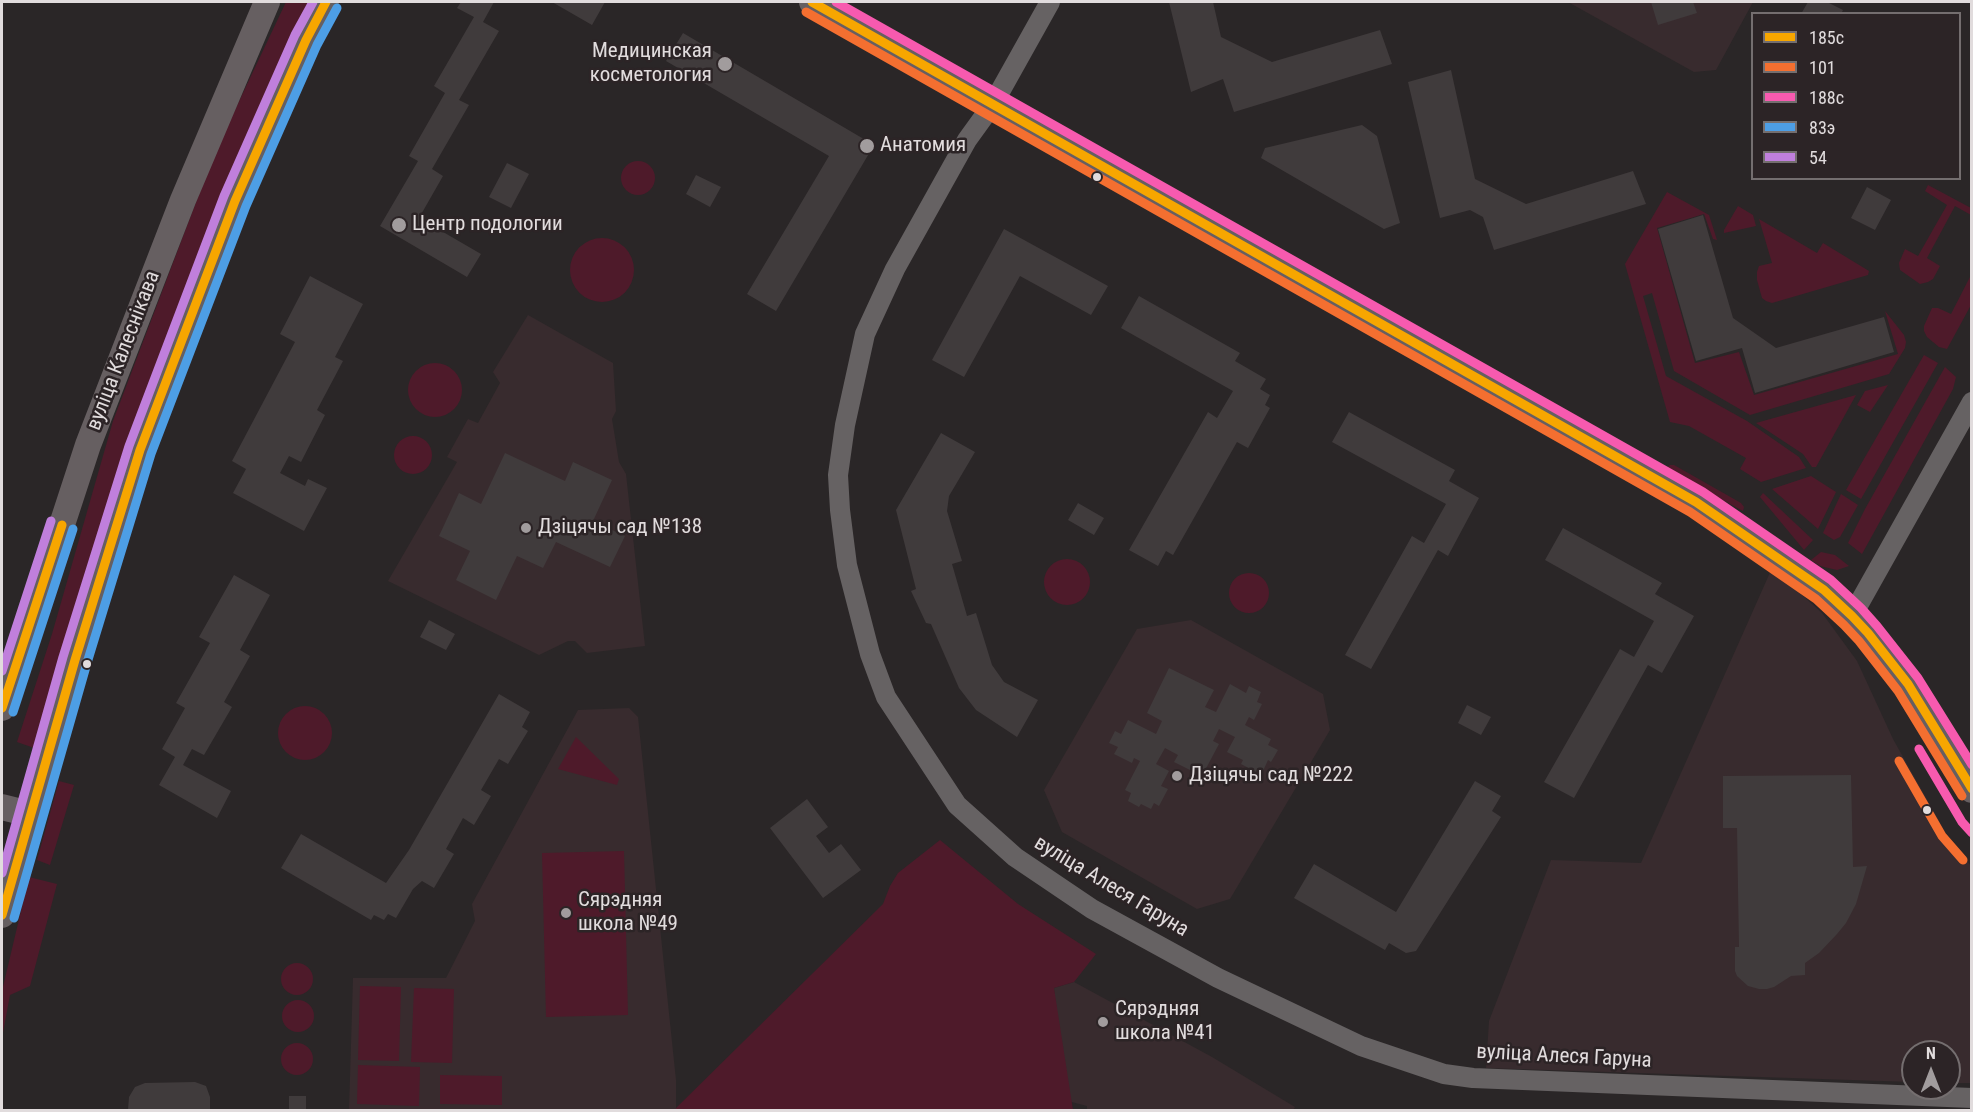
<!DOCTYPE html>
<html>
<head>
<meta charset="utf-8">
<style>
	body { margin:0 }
	#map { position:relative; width:1973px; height:1112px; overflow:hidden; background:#2a2627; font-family:"Roboto Condensed",sans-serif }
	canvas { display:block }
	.frame { position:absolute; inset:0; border:3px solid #e1dcdd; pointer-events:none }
	.legend { position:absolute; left:1751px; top:12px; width:210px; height:168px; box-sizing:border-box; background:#2c2426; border:2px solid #746e6f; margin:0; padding:8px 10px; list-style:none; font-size:18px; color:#e1dcdd }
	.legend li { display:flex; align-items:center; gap:12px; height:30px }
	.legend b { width:30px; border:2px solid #746e6f }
	.north { position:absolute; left:1901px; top:1040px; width:60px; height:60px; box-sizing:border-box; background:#2c2426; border:2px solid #746e6f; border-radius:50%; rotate:0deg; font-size:16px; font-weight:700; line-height:24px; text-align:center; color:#e1dcdd }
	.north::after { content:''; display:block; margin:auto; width:21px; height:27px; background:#a19c9d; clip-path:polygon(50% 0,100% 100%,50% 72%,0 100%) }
</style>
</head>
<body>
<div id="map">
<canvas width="1973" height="1112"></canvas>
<div class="frame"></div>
<ul class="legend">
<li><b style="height:8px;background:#f7a600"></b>185с</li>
<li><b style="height:8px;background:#f46f30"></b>101</li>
<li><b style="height:8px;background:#f75aaf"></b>188с</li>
<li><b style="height:8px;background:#4d9ee5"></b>83э</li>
<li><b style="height:8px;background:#c07fdc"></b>54</li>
</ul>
<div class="north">N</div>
</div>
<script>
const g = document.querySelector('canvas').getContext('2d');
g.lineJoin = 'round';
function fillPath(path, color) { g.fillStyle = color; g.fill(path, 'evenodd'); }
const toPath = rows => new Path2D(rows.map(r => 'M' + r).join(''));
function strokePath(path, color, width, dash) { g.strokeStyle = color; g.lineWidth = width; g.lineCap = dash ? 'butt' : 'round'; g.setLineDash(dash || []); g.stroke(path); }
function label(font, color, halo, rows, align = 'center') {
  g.font = font + ' "Roboto Condensed",sans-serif'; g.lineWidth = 5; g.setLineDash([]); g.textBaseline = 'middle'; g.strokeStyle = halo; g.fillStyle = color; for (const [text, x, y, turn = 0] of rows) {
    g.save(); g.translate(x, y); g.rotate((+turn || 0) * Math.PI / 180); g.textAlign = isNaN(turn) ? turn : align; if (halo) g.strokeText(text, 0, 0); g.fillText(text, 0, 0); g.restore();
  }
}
const built = toPath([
	[1568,2,1753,2,1716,70,1694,72],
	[528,315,613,363,616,411,612,419,619,462,626,474,645,646,587,653,575,641,568,641,539,655,388,581,457,462,447,457,468,419,478,423,500,383,493,372],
	[1772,568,1822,613,1857,661,1893,739,1947,835,1971,866,1971,1083,1949,1083,1949,1052,1913,1052,1913,1082,1486,1068,1489,1021,1551,860,1641,863],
	[1191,620,1323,694,1330,730,1230,899,1197,909,1062,832,1044,790,1137,629],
	[629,708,638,717,676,1080,676,1110,349,1110,353,978,446,978,475,921,472,904,578,710],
	[1074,982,1212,1057,1295,1107,1293,1110,1087,1110,1087,1106,1064,1100,1054,988]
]);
const green = toPath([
	[286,2,315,2,37,749,17,742,52,634,113,421,215,152],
	'621 178a17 17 0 1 1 34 0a17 17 0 1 1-34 0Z',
	[1928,185,1971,208,1971,215,1955,206,1927,258,1940,266,1933,279,1928,282,1920,284,1900,270,1899,263,1905,249,1918,256,1947,205,1925,191],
	[1667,192,1709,215,1717,240,1713,239,1704,214,1657,228,1695,363,1739,352,1754,395,1898,354,1885,311,1904,335,1906,342,1905,348,1889,374,1750,415,1674,371,1652,293,1643,296,1666,376,1747,421,1799,457,1806,468,1761,482,1740,469,1746,458,1689,426,1670,422,1625,264],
	[1738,206,1753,215,1756,226,1724,233,1724,230],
	[1759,219,1817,253,1823,243,1869,271,1868,275,1772,303,1766,301,1762,298,1757,280,1757,272,1759,266,1772,263],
	'570 270a32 32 0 1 1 64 0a32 32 0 1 1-64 0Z',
	[1971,275,1971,305,1947,349,1939,347,1927,337,1924,331,1924,326,1932,308,1938,308,1951,314],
	[1924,355,1938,363,1861,499,1846,490],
	'408 390a27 27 0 1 1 54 0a27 27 0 1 1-54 0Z',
	[1945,367,1956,377,1953,389,1862,554,1848,543,1865,509],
	[1888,385,1870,412,1857,405,1865,391],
	[1856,395,1816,467,1812,467,1803,454,1756,423],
	'394 455a19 19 0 1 1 38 0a19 19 0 1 1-38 0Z',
	[1670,465,1674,465,1741,503,1744,507,1743,511,1665,469],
	[1811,476,1836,492,1818,529,1772,489],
	[1763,493,1813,540,1804,550,1760,497],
	[1841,494,1858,505,1840,537,1834,540,1823,533],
	[1821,552,1835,555,1849,566,1837,570,1820,566,1811,560],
	'1044 582a23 23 0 1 1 46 0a23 23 0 1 1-46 0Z',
	'1229 593a20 20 0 1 1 40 0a20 20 0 1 1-40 0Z',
	'278 733a27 27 0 1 1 54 0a27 27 0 1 1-54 0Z',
	[576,737,619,779,617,785,558,769],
	[59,781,74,785,50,865,37,860],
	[940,840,1018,904,1096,954,1074,982,1054,988,1073,1110,676,1110,676,1108,883,904,890,886,898,873],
	[624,851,628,1015,546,1017,542,853],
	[29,877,57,884,30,986,10,995,2,1038,2,991],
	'281 979a16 16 0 1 1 32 0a16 16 0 1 1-32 0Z',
	[360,986,401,987,399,1061,358,1060],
	[414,988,454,989,452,1063,411,1062],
	'282 1016a16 16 0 1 1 32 0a16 16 0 1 1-32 0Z',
	'281 1059a16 16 0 1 1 32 0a16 16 0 1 1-32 0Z',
	[358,1065,420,1067,419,1106,357,1104],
	[440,1075,502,1076,502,1105,440,1104]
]);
const building = toPath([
	[461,2,494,2,483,22,499,31,459,100,469,105,432,169,443,176,419,218,481,254,467,277,380,226,418,161,409,156,445,93,434,86,474,17,457,8],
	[552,2,605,2,592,25],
	[1169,2,1213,2,1221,37,1272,62,1380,30,1392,64,1234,112,1223,79,1191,92],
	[1651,2,1693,2,1697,13,1658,25],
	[1808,2,1827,2,1843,10,1841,14,1801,14],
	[683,33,874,145,776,311,747,294,829,156,666,61],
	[1451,70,1475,179,1526,204,1633,171,1646,204,1494,250,1483,217,1470,210,1440,218,1408,82],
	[1362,125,1377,136,1400,223,1384,229,1261,158,1265,148],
	[507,163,529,174,511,208,489,197],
	[696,175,721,187,710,207,686,194],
	[1867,187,1891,200,1875,230,1851,218],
	[1703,215,1733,318,1776,348,1884,317,1894,352,1755,393,1742,348,1696,361,1658,229],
	[1004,229,1108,286,1091,315,1020,276,964,377,932,360],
	[310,276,363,304,335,357,343,361,317,410,325,415,301,462,289,456,280,473,305,486,308,479,327,488,304,531,233,493,246,469,232,461,295,342,280,334],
	[1139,296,1240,353,1235,361,1266,379,1260,389,1270,395,1265,405,1270,408,1248,448,1237,442,1173,555,1166,551,1158,566,1129,550,1208,412,1217,418,1233,391,1121,328],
	[1349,412,1455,470,1449,481,1479,498,1448,556,1438,550,1371,669,1345,655,1412,536,1424,543,1446,504,1332,442],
	[941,433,975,452,949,496,947,511,962,561,952,564,967,616,976,613,992,665,1004,682,1038,700,1017,737,976,710,959,688,931,624,926,623,911,591,916,589,896,510],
	[505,453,565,481,573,462,612,480,593,521,625,536,610,567,556,542,543,568,517,556,496,600,456,580,470,551,439,536,459,493,481,504],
	[1078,503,1104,518,1094,535,1068,520],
	[1563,528,1662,583,1655,594,1694,616,1662,673,1648,665,1574,798,1544,782,1620,649,1634,657,1654,621,1545,560],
	[234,575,270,595,240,650,250,656,224,702,232,707,204,755,192,749,183,765,231,791,217,818,159,785,175,757,162,749,185,708,176,703,210,643,199,637],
	[429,620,455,634,446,650,420,637],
	[1169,668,1214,690,1205,707,1216,712,1230,684,1246,693,1249,686,1261,692,1257,702,1262,704,1254,720,1249,717,1245,725,1271,739,1268,745,1278,750,1271,762,1268,760,1263,771,1258,768,1256,772,1241,764,1243,760,1227,752,1235,737,1219,729,1213,741,1219,744,1202,776,1174,762,1178,755,1165,748,1156,764,1169,771,1161,786,1168,789,1159,806,1154,803,1151,809,1141,804,1139,807,1128,801,1131,793,1125,790,1140,761,1134,758,1132,763,1114,754,1118,747,1109,743,1115,731,1121,734,1128,720,1156,734,1162,721,1147,713],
	[499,694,530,712,522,727,528,731,508,764,499,759,481,790,491,796,474,825,463,818,446,849,454,854,434,888,422,881,413,889,396,918,388,914,384,920,374,915,371,920,281,868,301,834,386,883,409,850],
	[1467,705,1491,717,1481,735,1458,723],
	[1851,775,1853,867,1867,866,1856,904,1846,923,1837,934,1819,953,1805,963,1805,975,1791,976,1774,987,1767,989,1759,989,1748,986,1737,976,1735,971,1735,947,1739,947,1737,828,1723,828,1723,776],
	[1475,781,1501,796,1492,811,1501,817,1416,951,1406,953,1389,943,1385,950,1294,898,1314,864,1396,912],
	[807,799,828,827,816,836,829,853,841,844,861,870,823,898,770,828],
	[195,1082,206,1086,210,1097,210,1110,128,1110,129,1097,135,1087,145,1083],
	[289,1096,306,1096,306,1110,289,1110]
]);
const minor = toPath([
	[1050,2,993,104,967,140,895,269,865,334,845,425,838,475,840,510,847,565,870,654,886,697,957,805,1015,857,1092,909,1218,978,1361,1046,1444,1074,1473,1078,1972,1098],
	[1852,616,1972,402]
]);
const major = toPath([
	[812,2,1585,438,1696,502,1824,590,1852,616,1868,633,1908,684,1942,738,1972,790],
	[2,708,88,445,183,200,267,2],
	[2,807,30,814],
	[2,915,75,660,140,450,235,201,306,40,326,2]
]);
const bus1 = toPath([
	[812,2,1696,502,1824,590,1852,616,1868,633,1908,684,1972,789],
	[2,708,62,525],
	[2,915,75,660,140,450,235,201,306,40,326,2]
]);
const bus2 = toPath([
	[806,12,1690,512,1816,599,1844,625,1859,641,1898,691,1962,796],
	[1899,761,1942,836,1963,860]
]);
const bus3 = toPath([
	[836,2,1703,492,1831,580,1861,608,1877,626,1918,678,1972,765],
	[1919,749,1962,822,1972,833]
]);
const bus4 = toPath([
	[13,712,73,529],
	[14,918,87,663,151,454,246,206,317,45,337,8]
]);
const bus5 = toPath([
	[2,671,51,521],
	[2,873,63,657,129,446,224,196,295,35,313,2]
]);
const markers = [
	[725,64,8,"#a19c9d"],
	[867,146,8,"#a19c9d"],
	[1097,177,5,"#e1dcdd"],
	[399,225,8,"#a19c9d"],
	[526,528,6,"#a19c9d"],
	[87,664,5,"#e1dcdd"],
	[1177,776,6,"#a19c9d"],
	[1927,810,5,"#e1dcdd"],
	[566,913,6,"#a19c9d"],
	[1103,1022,6,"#a19c9d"]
];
const poiNames = [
	["Медицинская",712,52,"right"],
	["косметология",712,76,"right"],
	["Анатомия",880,146],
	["Центр подологии",412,225],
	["Дзіцячы сад №138",538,528],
	["Дзіцячы сад №222",1189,776],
	["Сярэдняя",578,901],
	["школа №49",578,925],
	["Сярэдняя",1115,1010],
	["школа №41",1115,1034]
];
const streetNames = [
	["вуліца Калеснікава",124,351,-69],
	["вуліца Алеся Гаруна",1111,887,31],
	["вуліца Алеся Гаруна",1564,1057,3]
];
fillPath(built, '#382b2e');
fillPath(green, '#4e1a2a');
fillPath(building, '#403b3c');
strokePath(minor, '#666263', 20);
strokePath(major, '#665f61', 26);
strokePath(bus1, '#f7a600', 9);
strokePath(bus2, '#f46f30', 9);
strokePath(bus3, '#f75aaf', 9);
strokePath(bus4, '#4d9ee5', 9);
strokePath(bus5, '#c07fdc', 9);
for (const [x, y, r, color] of markers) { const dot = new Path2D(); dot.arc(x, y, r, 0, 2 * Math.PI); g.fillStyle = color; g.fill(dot); strokePath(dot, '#2c2426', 2); }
label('21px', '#e1dcdd', '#2c2426', poiNames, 'left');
label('21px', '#e1dcdd', '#2c2426', streetNames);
</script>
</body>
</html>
